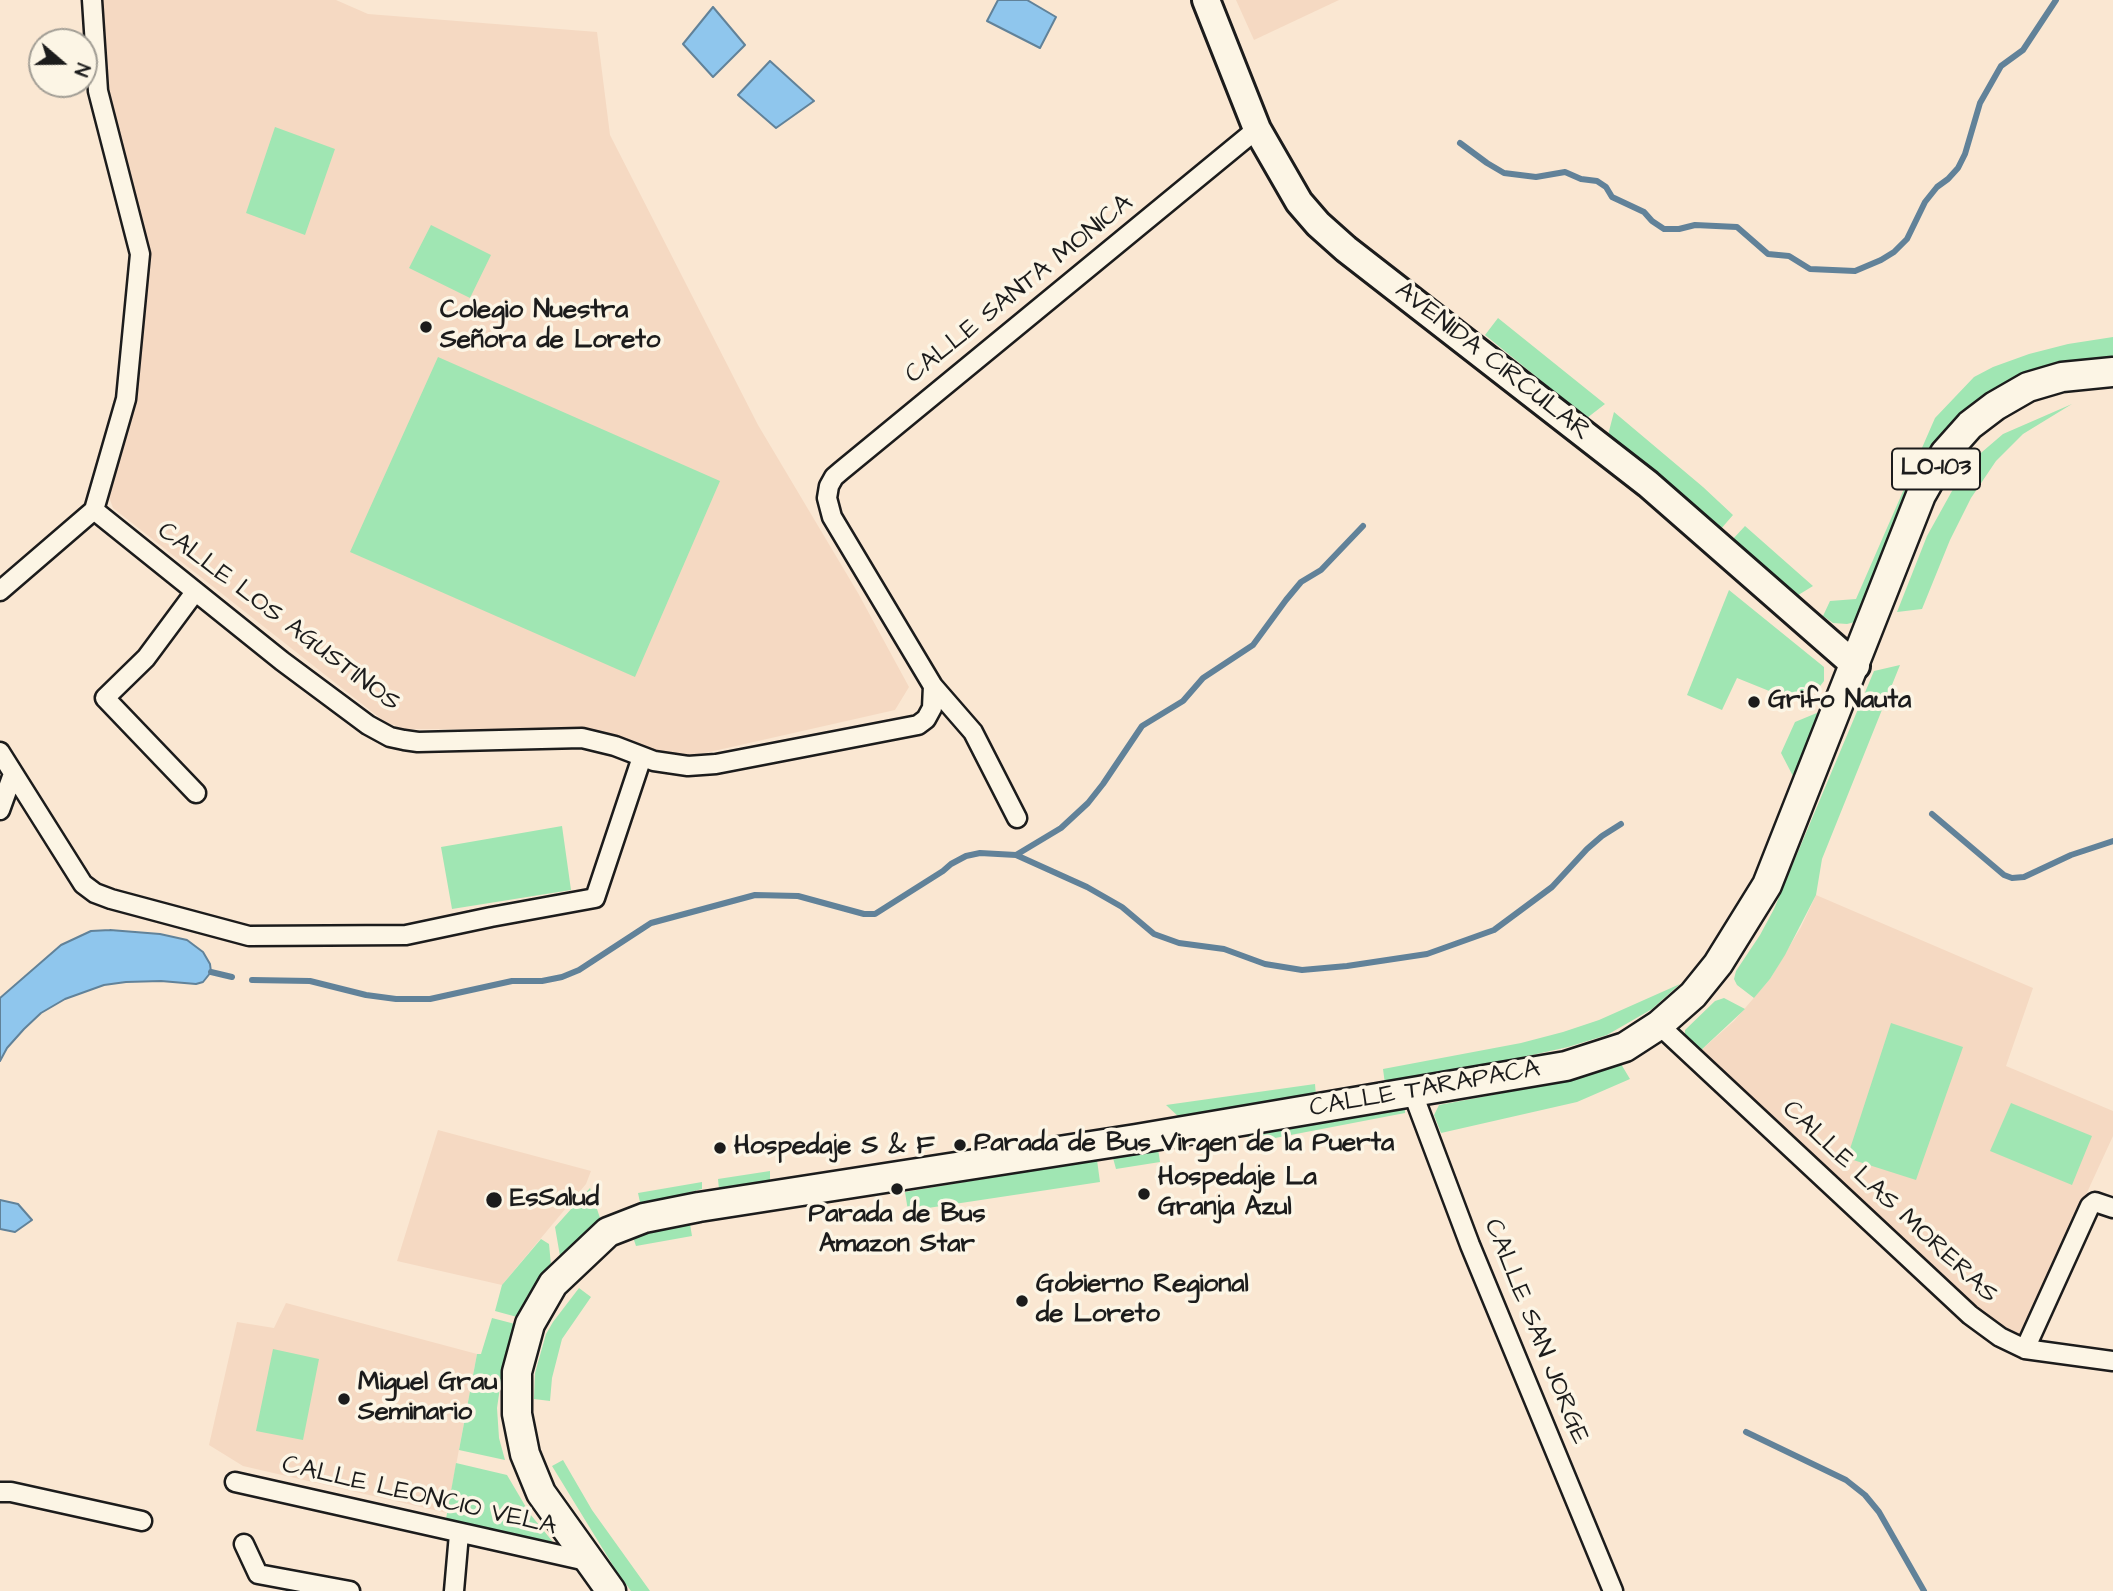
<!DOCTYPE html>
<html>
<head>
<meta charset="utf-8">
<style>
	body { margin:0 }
	#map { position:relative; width:2113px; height:1591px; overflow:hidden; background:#fae7d2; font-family:"Architects Daughter",sans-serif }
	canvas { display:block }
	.north { position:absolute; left:28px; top:28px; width:70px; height:70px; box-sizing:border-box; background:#fcf5e5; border:2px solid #a29e95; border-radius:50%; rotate:110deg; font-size:19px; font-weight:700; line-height:28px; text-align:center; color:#1c1c1c }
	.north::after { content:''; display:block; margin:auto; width:24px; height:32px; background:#1c1c1c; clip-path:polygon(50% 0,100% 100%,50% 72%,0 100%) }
</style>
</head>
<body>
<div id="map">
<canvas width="2113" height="1591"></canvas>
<div class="north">N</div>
</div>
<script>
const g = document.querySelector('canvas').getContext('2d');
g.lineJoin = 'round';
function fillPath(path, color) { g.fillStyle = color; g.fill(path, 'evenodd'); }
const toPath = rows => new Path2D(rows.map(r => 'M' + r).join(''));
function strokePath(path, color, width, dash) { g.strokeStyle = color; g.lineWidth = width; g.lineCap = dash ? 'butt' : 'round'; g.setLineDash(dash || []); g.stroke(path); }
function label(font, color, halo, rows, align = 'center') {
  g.font = font + ' "Architects Daughter",sans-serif'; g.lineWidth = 7; g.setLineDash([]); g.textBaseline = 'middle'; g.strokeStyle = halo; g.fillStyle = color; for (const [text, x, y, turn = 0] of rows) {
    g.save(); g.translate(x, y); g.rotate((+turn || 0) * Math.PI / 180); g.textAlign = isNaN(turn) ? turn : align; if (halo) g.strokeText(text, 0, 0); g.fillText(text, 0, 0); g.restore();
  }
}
const built = toPath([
	[102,0,336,0,368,14,597,32,610,135,758,425,858,593,909,687,895,710,705,753,685,755,662,754,590,729,405,729,385,722,113,508,109,497,111,486,136,398,150,257,109,90],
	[1236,0,1339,0,1254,40],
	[1816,895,2033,988,2006,1066,2113,1111,2113,1136,2021,1336,1981,1313,1699,1052,1734,1021,1770,979,1801,927],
	[438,1130,591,1171,586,1184,502,1285,397,1261],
	[286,1303,477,1354,447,1513,243,1466,209,1445,237,1322,274,1328]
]);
const green = toPath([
	[275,127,335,149,305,235,246,213],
	[431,225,491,255,470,298,409,268],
	[1498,318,1605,404,1587,418,1485,335],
	[2113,337,2113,359,1991,393,1859,621,1847,624,1833,623,1823,616,1830,601,1856,599,1935,418,1974,377,1993,367,2029,354,2068,344],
	[438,357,720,481,635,677,350,552],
	[2072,404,2023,434,1996,461,1971,498,1950,540,1922,609,1897,612,1927,536,1952,491,1975,458,2003,434],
	[1614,412,1703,487,1733,515,1720,530,1608,435],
	[1745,526,1813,586,1795,597,1732,540],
	[1729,590,1824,667,1824,681,1817,690,1794,701,1737,678,1722,710,1687,695],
	[1900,665,1822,859,1816,895,1785,955,1770,979,1754,998,1737,985,1734,979,1736,971,1760,935,1774,909,1874,671],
	[1824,710,1795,780,1781,753,1795,722],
	[562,826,571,890,452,909,441,847],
	[1680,984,1652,1009,1607,1035,1568,1047,1483,1066,1385,1084,1383,1069,1521,1043,1563,1032,1599,1020],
	[1724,998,1745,1009,1699,1052,1685,1040,1685,1030,1715,1001],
	[1891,1023,1963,1047,1916,1180,1847,1158],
	[1621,1064,1630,1079,1577,1102,1441,1133,1434,1115,1439,1105,1567,1081],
	[1315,1084,1316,1096,1180,1118,1166,1105],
	[2011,1103,2092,1136,2072,1185,1990,1151],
	[1405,1106,1405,1113,1249,1143,1247,1133],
	[1158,1149,1160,1162,1116,1169,1113,1158],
	[1097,1160,1100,1182,908,1211,905,1192],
	[770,1171,770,1181,719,1189,718,1179],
	[702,1182,702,1189,652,1202,641,1207,638,1193],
	[590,1188,601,1221,560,1256,555,1227],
	[690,1224,692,1236,636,1246,634,1240,636,1236],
	[541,1239,549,1244,551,1265,527,1296,517,1317,495,1311,502,1285],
	[579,1288,591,1297,562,1339,552,1378,550,1401,534,1399,535,1373,546,1334,553,1322],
	[492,1318,515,1324,504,1360,497,1408,499,1438,505,1460,459,1450,477,1354,481,1354],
	[273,1349,319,1359,303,1440,256,1431],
	[563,1460,592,1510,650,1591,631,1591,617,1572,552,1466],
	[456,1463,507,1475,530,1514,553,1542,446,1519]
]);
const water = toPath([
	[998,0,1027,0,1056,17,1040,48,987,21,998,0],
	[713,7,745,45,713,77,683,44,713,7],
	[770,61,814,101,776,128,738,95,770,61],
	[110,930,160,934,187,940,203,952,210,964,211,972,203,982,196,984,161,981,126,982,104,985,65,999,41,1013,24,1029,7,1048,0,1061,0,998,61,945,91,931,110,930],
	[0,1200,18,1204,32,1220,15,1232,0,1229,0,1200]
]);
const stream = toPath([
	[1460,143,1487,163,1504,173,1536,177,1565,172,1581,179,1597,181,1606,187,1612,197,1644,212,1652,221,1664,229,1679,229,1695,225,1737,227,1768,254,1789,256,1810,269,1855,271,1881,260,1894,252,1907,239,1925,202,1937,187,1948,179,1958,168,1965,154,1980,103,2001,66,2023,50,2056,0],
	[1932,814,2004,875,2012,878,2024,877,2071,855,2113,841],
	[1016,855,1087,887,1122,907,1154,934,1179,943,1224,949,1265,964,1302,970,1347,966,1427,954,1494,930,1552,887,1587,849,1602,836,1621,824],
	[211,972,232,977],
	[252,980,310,981,366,995,396,999,430,999,512,981,542,981,562,977,579,970,651,923,755,895,798,896,864,914,875,914,943,871,951,864,966,856,980,853,1016,855,1061,828,1088,803,1103,784,1142,726,1183,701,1203,678,1253,645,1286,600,1301,582,1321,570,1363,526],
	[1746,1432,1846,1480,1865,1495,1879,1512,1924,1591]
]);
const street = toPath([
	[94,510,282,661,368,725,390,737,404,740,418,742,582,738,615,746,654,761,688,766,716,764,918,725,926,719,932,708,933,686],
	[0,591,94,510,126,399,140,254,98,91,92,0],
	[195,592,146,658,105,698,196,793],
	[0,752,83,884,95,893,111,899,249,936,406,935,491,917,595,898,642,757],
	[0,810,13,774],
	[1017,818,973,732,933,686,832,517,827,498,829,486,834,477,841,471,1257,129],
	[1659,1025,1970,1315,2000,1337,2025,1349,2113,1361],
	[1412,1091,1470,1245,1613,1591],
	[2025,1349,2090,1206,2095,1202,2113,1208],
	[235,1482,591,1562],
	[0,1492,11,1492,142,1521],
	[244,1544,258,1574,350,1591],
	[454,1591,459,1534]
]);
const secondary = toPath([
	[1206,0,1257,129,1299,202,1318,224,1346,249,1648,484,1856,666]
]);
const primary = toPath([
	[611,1591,541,1493,525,1454,517,1414,517,1372,530,1324,553,1284,608,1232,644,1218,699,1207,1136,1139,1566,1066,1625,1047,1659,1025,1693,995,1718,964,1767,885,1921,495,1945,453,1970,425,1995,406,2028,387,2062,377,2113,372]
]);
const markers = [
	[426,327,7,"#1c1c1c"],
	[1754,702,7,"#1c1c1c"],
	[960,1145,7,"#1c1c1c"],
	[720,1148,7,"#1c1c1c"],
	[897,1189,7,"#1c1c1c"],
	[1144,1194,7,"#1c1c1c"],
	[494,1200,9,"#1c1c1c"],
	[1022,1301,7,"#1c1c1c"],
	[344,1399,7,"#1c1c1c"]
];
const shields = [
	[1936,469,88]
];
const shieldNames = [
	["LO-103",1936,469]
];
const streetNames = [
	["CALLE SANTA MONICA",1020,290,-39],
	["AVENIDA CIRCULAR",1492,362,38],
	["CALLE LOS AGUSTINOS",278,618,37],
	["CALLE TARAPACA",1425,1090,-10],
	["CALLE LAS MORERAS",1889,1203,43],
	["CALLE SAN JORGE",1535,1332,68],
	["CALLE LEONCIO VELA",419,1497,13]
];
const poiNames = [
	["Colegio Nuestra",440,312],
	["Señora de Loreto",440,342],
	["Grifo Nauta",1768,702],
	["Parada de Bus Virgen de la Puerta",974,1145],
	["Hospedaje S & F",734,1148],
	["Hospedaje La",1158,1179],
	["Granja Azul",1158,1209],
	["EsSalud",510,1200],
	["Parada de Bus",897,1216,"center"],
	["Amazon Star",897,1246,"center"],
	["Gobierno Regional",1036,1286],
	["de Loreto",1036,1316],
	["Miguel Grau",358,1384],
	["Seminario",358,1414]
];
fillPath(built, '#f5d9c2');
fillPath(green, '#a0e6b3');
fillPath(water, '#8fc6ed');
strokePath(water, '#618299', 2);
strokePath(stream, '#618299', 6);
strokePath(street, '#1c1c1c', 23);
strokePath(secondary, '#1c1c1c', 32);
strokePath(primary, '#1c1c1c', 33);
strokePath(street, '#fcf5e5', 18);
strokePath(secondary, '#fcf5e5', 26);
strokePath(primary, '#fcf5e5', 28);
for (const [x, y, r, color] of markers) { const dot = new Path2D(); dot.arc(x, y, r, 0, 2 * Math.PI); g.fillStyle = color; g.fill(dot); strokePath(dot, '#fcf5e5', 2.5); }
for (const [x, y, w] of shields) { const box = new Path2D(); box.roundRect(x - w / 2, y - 20.5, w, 41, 5); g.fillStyle = '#fcf5e5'; g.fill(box); strokePath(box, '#1c1c1c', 2); }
label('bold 24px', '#1c1c1c', null, shieldNames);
label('26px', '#1c1c1c', '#fcf5e5', streetNames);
label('bold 26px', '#1c1c1c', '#fcf5e5', poiNames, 'left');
</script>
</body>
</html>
